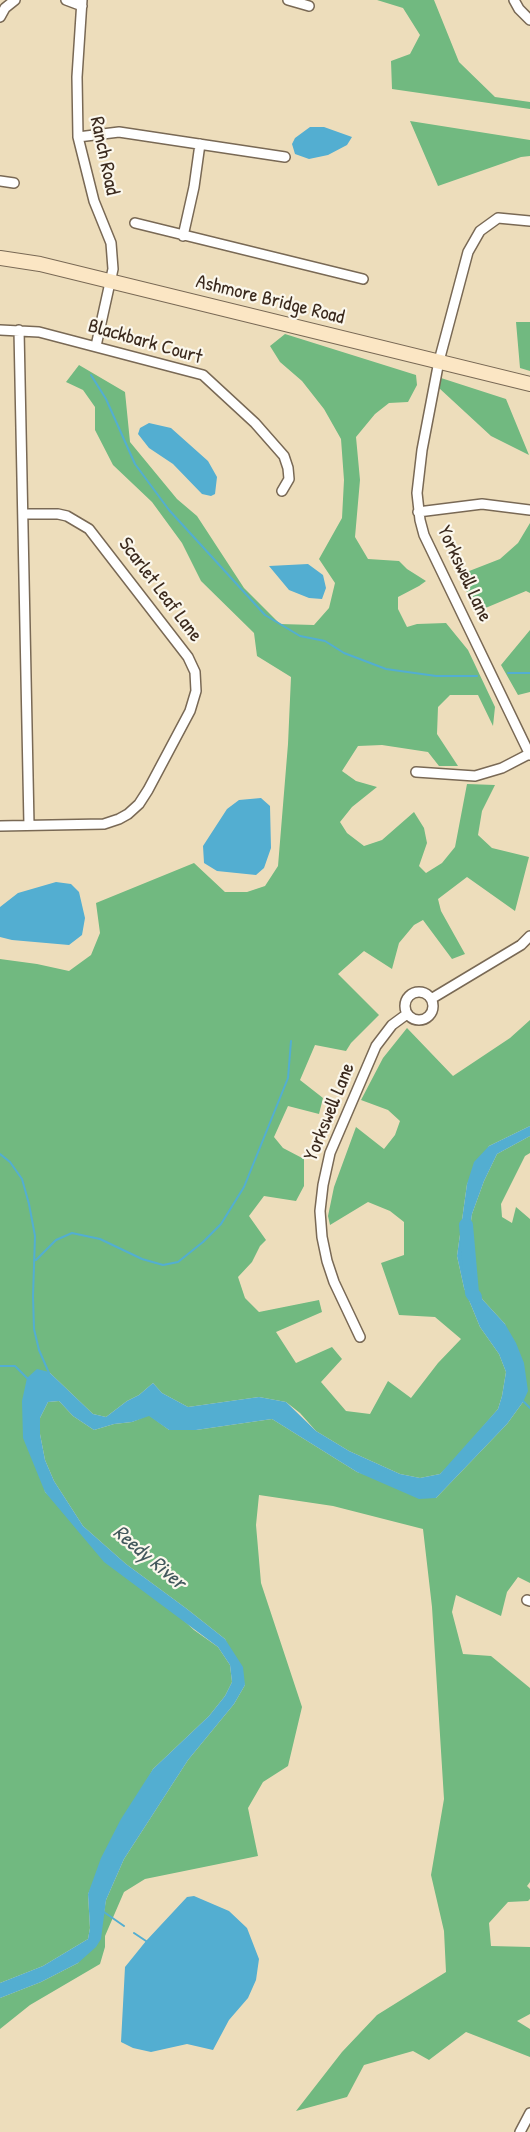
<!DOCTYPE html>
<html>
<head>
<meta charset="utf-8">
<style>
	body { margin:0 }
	canvas { display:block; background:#edddbb }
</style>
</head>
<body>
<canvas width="530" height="2132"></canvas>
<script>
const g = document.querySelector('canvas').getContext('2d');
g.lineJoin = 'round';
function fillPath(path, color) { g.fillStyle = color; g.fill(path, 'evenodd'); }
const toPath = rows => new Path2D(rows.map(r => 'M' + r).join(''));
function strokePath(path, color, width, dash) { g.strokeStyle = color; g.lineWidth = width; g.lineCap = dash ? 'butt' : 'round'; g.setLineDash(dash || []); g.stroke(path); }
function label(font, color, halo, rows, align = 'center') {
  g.font = font + ' "Patrick Hand",sans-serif'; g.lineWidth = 4.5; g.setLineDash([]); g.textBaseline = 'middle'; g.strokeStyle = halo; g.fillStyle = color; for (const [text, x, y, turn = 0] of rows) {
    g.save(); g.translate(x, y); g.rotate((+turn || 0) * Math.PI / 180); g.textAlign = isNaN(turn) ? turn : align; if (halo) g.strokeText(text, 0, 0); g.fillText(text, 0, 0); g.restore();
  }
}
const forest = toPath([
	[377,0,434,0,459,62,495,97,530,102,530,109,392,89,391,61,410,54,420,35,403,8],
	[410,121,530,140,530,156,521,157,438,186],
	[516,322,530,322,530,371,520,368],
	[285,334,416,375,417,385,408,402,389,403,375,414,356,437,360,480,355,537,368,559,399,561,407,569,426,581,419,586,398,597,398,609,407,627,417,624,446,623,468,650,495,707,493,726,478,695,450,695,438,707,437,734,458,766,439,766,428,752,382,745,358,746,342,771,356,781,377,787,352,807,340,822,347,833,364,846,382,840,414,812,424,828,427,843,419,866,426,873,442,863,455,847,467,784,495,785,482,811,478,835,492,848,529,857,515,911,467,877,438,899,441,911,465,954,452,959,423,920,414,925,399,943,392,969,364,951,338,974,379,1015,351,1043,346,1051,315,1045,300,1080,323,1098,319,1114,288,1106,274,1137,283,1148,304,1159,304,1186,296,1201,264,1196,249,1216,266,1240,260,1246,252,1262,238,1277,245,1298,259,1312,319,1300,322,1312,276,1332,296,1363,332,1347,342,1359,321,1382,346,1411,370,1414,388,1381,411,1398,438,1363,461,1339,435,1317,399,1315,381,1263,404,1255,404,1222,390,1211,368,1202,330,1225,328,1216,334,1187,356,1127,384,1149,395,1135,400,1121,388,1110,361,1100,383,1058,407,1028,453,1076,510,1038,530,1020,530,1126,489,1146,467,1184,457,1256,464,1288,480,1327,499,1354,506,1372,502,1396,498,1409,451,1464,440,1474,420,1478,400,1474,349,1451,316,1431,300,1413,286,1402,259,1397,188,1407,162,1393,153,1383,139,1395,127,1401,106,1417,93,1414,49,1372,27,1378,45,1492,194,1630,218,1647,230,1665,232,1682,225,1696,209,1716,153,1769,88,1894,90,1928,88,1939,43,1966,0,1983,0,959,37,964,69,971,91,955,100,933,96,903,194,863,225,892,247,892,265,886,278,866,288,744,291,677,257,656,254,633,201,581,182,543,152,502,113,465,95,430,95,407,83,390,66,382,79,365,125,392,130,442,177,499,197,516,244,588,280,624,314,625,329,608,335,583,319,559,342,518,344,480,341,439,324,409,302,381,280,362,270,346],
	[441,378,506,399,529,455,491,436,439,388],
	[530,523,530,593,526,591,476,612,459,575,500,559,518,543],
	[530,630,530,692,518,695,501,665],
	[530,1136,530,1153,525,1156,501,1204,502,1217,512,1223,516,1207,530,1219,530,1583,518,1577,507,1592,501,1616,456,1595,452,1612,463,1654,491,1656,530,1688,530,1882,527,1886,530,1889,530,1899,528,1901,508,1902,489,1923,491,1946,530,1947,530,2014,517,2021,530,2029,530,2057,466,2032,429,2060,413,2051,364,2065,347,2097,296,2111,342,2052,377,2015,446,1972,444,1931,431,1875,444,1799,432,1607,423,1529,333,1506,259,1495,256,1525,261,1583,302,1707,288,1766,263,1782,248,1808,258,1856,145,1879,124,1892,105,1936,105,1947,100,1964,30,2005,0,2029,0,1998,41,1982,78,1963,104,1912,106,1900,124,1859,188,1760,234,1704,245,1685,225,1639,187,1609,126,1564,83,1526,54,1481,45,1460,40,1434,40,1418,48,1402,59,1401,73,1416,94,1430,114,1424,132,1422,149,1415,169,1430,196,1430,272,1419,357,1472,436,1498,507,1424,523,1402,505,1324,483,1300,471,1281,465,1263,472,1214,484,1181,497,1154]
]);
const water = toPath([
	[310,127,324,127,352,137,347,145,328,155,309,159,295,154,292,144,295,138],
	[149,423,171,428,208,461,217,477,215,494,211,496,202,494,173,464,149,448,138,434,140,428],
	[308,564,323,575,326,588,322,599,309,598,289,590,269,566],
	[261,798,270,806,271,848,264,868,256,875,217,871,204,863,203,846,227,809,239,800],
	[56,882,71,884,79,892,85,918,82,935,69,945,12,940,0,937,0,907,18,893],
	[530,1126,530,1136,497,1154,484,1181,472,1214,465,1263,471,1282,483,1300,505,1324,516,1343,524,1363,528,1391,523,1402,507,1424,436,1498,419,1499,357,1472,272,1419,196,1430,169,1430,149,1416,132,1422,114,1424,94,1430,73,1416,59,1401,48,1402,40,1418,40,1434,45,1460,54,1481,83,1526,126,1564,187,1609,225,1639,243,1667,245,1685,234,1704,188,1760,124,1859,106,1900,101,1939,96,1947,78,1963,41,1982,0,1998,0,1983,43,1966,88,1939,90,1928,88,1894,101,1858,121,1819,153,1769,209,1716,225,1696,232,1682,230,1665,218,1647,104,1562,45,1492,23,1438,22,1401,27,1378,37,1369,49,1372,93,1414,106,1417,127,1401,139,1395,153,1383,162,1393,188,1407,259,1397,286,1402,316,1431,349,1451,400,1474,420,1478,440,1474,498,1409,502,1396,506,1372,499,1354,480,1327,464,1288,457,1256,467,1184,474,1162,489,1146],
	[194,1896,229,1911,247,1928,259,1959,256,1980,248,1998,229,2020,213,2050,187,2044,151,2052,133,2048,121,2042,125,1967,146,1941,187,1897]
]);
const stream = toPath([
	[91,375,106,399,135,464,169,510,265,615,300,636,325,641,344,653,386,669,436,676,477,676],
	[508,673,530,673],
	[0,1154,10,1162,22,1179,29,1204,35,1236,33,1296,34,1329,39,1350,49,1373],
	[36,1260,56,1240,72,1233,100,1239,142,1259,163,1265,178,1262,203,1242,221,1224,244,1187,288,1078,291,1041],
	[0,1366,15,1366,28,1379],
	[521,1399,530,1408],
	[101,1910,124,1926],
	[134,1933,146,1941]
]);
const river = toPath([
	[466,1225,472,1293,475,1297]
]);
const minor = toPath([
	[66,0,82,6],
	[82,0,77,77,78,137,94,201,111,243,113,269,96,346],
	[288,0,309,6],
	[514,0,519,9,530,20],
	[0,17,5,8,15,0],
	[78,137,119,132,285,157],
	[0,181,14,183],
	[530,221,498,218,480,231,468,252,439,361,422,450,417,493,420,520,424,535,530,755],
	[135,223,363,279],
	[183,236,194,187,200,144],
	[0,330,39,332,203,375,255,423,284,456,288,468,289,479,282,491],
	[19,330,29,825],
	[418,512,482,504,530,510],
	[416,772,475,776,502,768,529,754],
	[0,826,104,824,119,819,128,814,139,804,148,790,190,711,196,691,195,672,188,657,89,529,67,516,58,514,23,514],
	'405 1006a14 14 0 1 1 28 0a14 14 0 1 1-28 0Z',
	[431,999,521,945,530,936],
	[360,1337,334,1282,327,1261,322,1237,320,1211,323,1185,330,1153,376,1046,392,1025,407,1014],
	[527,1600,530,1601],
	[520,2132,530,2113]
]);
const secondary = toPath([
	[0,258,40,264,530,384]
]);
const streetNames = [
	["Ranch Road",104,156,78],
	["Ashmore Bridge Road",270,300,14],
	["Blackbark Court",145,342,16],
	["Yorkswell Lane",464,574,65],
	["Scarlet Leaf Lane",160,590,53],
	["Yorkswell Lane",330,1112,-68]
];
const waterNames = [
	["Reedy River",149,1558,40]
];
fillPath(forest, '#71b980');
fillPath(water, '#53aed1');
strokePath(stream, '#53aed1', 2);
strokePath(river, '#53aed1', 14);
strokePath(minor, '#796955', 12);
strokePath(secondary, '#796955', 16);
strokePath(minor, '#fff', 9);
strokePath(secondary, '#fbe6c4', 14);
label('20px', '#3b2a1e', '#fbf7ec', streetNames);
label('italic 21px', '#43585d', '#fbf7ec', waterNames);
</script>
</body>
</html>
